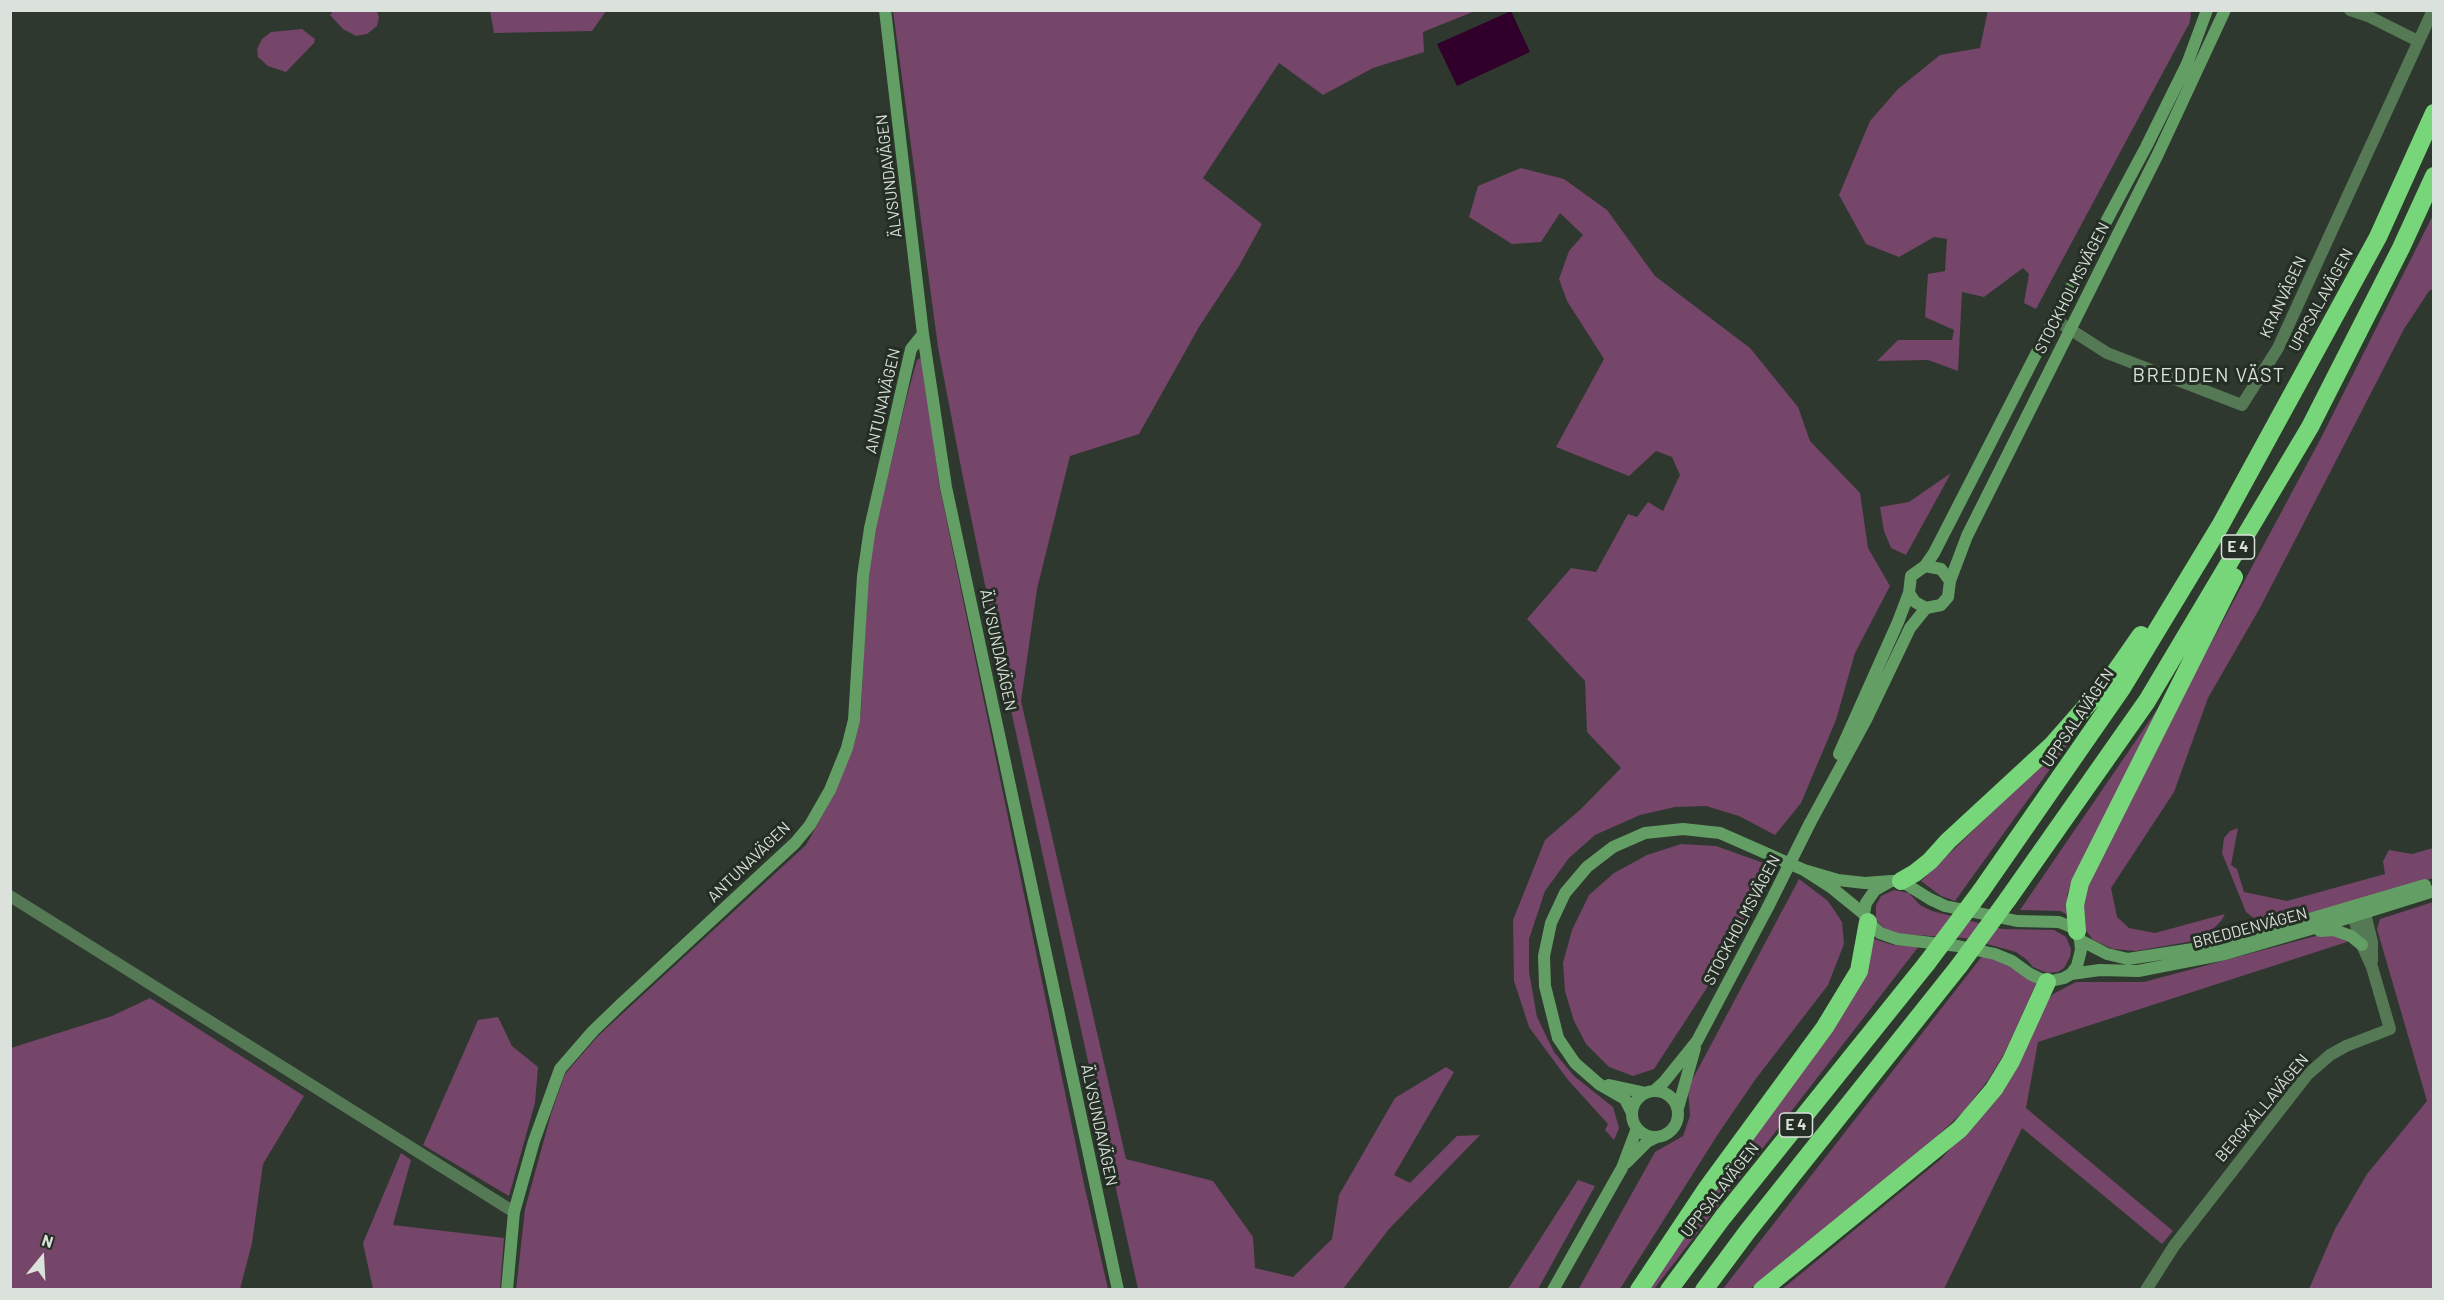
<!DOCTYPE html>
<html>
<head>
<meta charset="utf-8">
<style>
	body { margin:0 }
	#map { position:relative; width:2444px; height:1300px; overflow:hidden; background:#2e382e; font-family:Barlow,sans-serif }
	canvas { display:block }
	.frame { position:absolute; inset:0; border:12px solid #dbe1db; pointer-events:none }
	.north { position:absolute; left:12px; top:1228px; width:60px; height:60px; -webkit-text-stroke:4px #242e24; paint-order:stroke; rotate:18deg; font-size:16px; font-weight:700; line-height:24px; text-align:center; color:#dbe1db }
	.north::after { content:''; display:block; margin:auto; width:21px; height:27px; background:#dbe1db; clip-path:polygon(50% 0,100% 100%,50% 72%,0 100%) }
</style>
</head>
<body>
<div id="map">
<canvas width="2444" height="1300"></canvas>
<div class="frame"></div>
<div class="north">N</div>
</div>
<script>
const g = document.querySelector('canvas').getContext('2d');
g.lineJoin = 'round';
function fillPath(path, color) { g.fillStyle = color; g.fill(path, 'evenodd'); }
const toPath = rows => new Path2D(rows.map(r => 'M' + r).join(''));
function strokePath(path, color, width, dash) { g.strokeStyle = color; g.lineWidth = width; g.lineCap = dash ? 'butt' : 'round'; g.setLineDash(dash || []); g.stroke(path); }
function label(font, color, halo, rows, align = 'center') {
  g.font = font + ' Barlow,sans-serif'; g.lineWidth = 6; g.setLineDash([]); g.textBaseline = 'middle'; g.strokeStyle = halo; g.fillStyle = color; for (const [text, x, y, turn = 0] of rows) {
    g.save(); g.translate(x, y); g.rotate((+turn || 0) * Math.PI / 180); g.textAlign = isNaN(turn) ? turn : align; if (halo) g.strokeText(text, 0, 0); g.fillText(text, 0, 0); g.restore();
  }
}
const green = toPath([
	[334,10,377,11,379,17,377,26,367,34,356,36,343,29,330,15],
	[1988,10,2191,11,2190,22,2036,309,2024,303,2029,274,2023,268,1984,297,1962,292,1958,371,1928,360,1877,361,1898,340,1952,340,1954,330,1925,317,1928,274,1945,271,1947,239,1934,237,1899,257,1866,244,1839,195,1870,121,1898,89,1940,55,1980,48],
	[490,11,490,10,606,11,592,31,494,33],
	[893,11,1475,11,1423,32,1424,52,1373,68,1323,95,1279,63,1203,178,1262,224,1239,266,1199,327,1139,434,1070,456,1037,589,1021,701,1126,1159,1213,1181,1253,1237,1255,1268,1293,1277,1332,1239,1339,1195,1395,1098,1446,1067,1454,1072,1394,1175,1410,1183,1457,1136,1480,1135,1389,1229,1343,1289,1138,1289,1007,692,964,483,938,347],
	[302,29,315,39,314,43,286,72,268,66,258,57,257,49,262,39,271,32],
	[1521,168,1564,179,1607,210,1655,276,1750,348,1798,407,1810,441,1860,493,1868,548,1890,586,1855,653,1836,720,1801,803,1775,835,1739,816,1706,806,1675,807,1640,815,1595,835,1569,858,1545,891,1529,939,1529,972,1537,1017,1554,1052,1574,1076,1613,1107,1619,1128,1614,1140,1605,1130,1608,1124,1568,1080,1529,1027,1514,981,1513,920,1545,840,1581,809,1621,768,1587,732,1585,681,1527,619,1571,568,1596,572,1628,514,1637,517,1648,502,1663,511,1680,475,1672,457,1656,451,1629,476,1556,447,1604,359,1567,301,1559,279,1569,251,1583,235,1560,213,1541,242,1512,244,1469,217,1478,186],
	[2433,215,2433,289,2429,291,2404,329,2261,606,2208,698,2174,792,2111,888,2117,917,2129,928,2155,933,2225,914,2221,921,2211,931,2188,942,2136,951,2113,949,2093,940,2082,925,2080,903,2165,729,2321,438],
	[923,357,939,484,1084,1184,1108,1289,516,1290,525,1209,551,1114,565,1074,598,1036,806,845,834,795,855,741,861,710,868,578,875,530,907,396,917,360],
	[1951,473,1906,555,1891,548,1884,531,1880,507,1909,502],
	[2165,698,2072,880,2067,895,2068,915,2060,911,2020,910],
	[2081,726,1955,901,1941,896,1921,881],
	[2238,828,2231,865,2237,869,2244,892,2287,901,2385,874,2383,861,2389,850,2412,854,2433,848,2433,878,2301,920,2264,926,2246,912,2222,853,2224,838,2230,831],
	[1681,844,1716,846,1772,866,1712,980,1654,1069,1633,1076,1609,1067,1586,1044,1574,1021,1565,991,1563,963,1572,930,1589,895,1614,873,1647,855],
	[1799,879,1828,901,1842,922,1844,944,1828,985,1755,1080,1720,1131,1620,1289,1578,1290,1655,1152,1683,1136,1690,1116,1688,1088],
	[1894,890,1909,893,1920,905,1932,911,2002,929,2054,930,2066,937,2071,949,2070,957,2064,968,2058,972,2047,973,2033,967,2027,960,2016,952,1965,938,1898,934,1888,932,1876,920,1876,905,1881,896],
	[2433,902,2433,1289,2309,1289,2335,1229,2367,1174,2427,1101,2377,929,2380,919],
	[2323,934,2338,935,2350,941,2038,1042,2026,1108,2173,1231,2162,1244,2022,1128,1944,1289,1781,1290,1941,1159,1994,1100,2045,1003,2053,994,2076,982,2144,982],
	[1871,938,1893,945,1919,946,1654,1289,1647,1290,1709,1195],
	[1983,955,2009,963,2036,984,2004,1054,1988,1080,1964,1111,1931,1142,1750,1289,1722,1290],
	[150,998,304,1096,263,1164,252,1243,240,1289,11,1289,11,1048,112,1016],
	[498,1017,512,1046,538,1067,535,1103,509,1196,423,1145,478,1020],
	[401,1153,411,1160,393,1225,504,1238,500,1289,373,1289,363,1243],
	[1578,1180,1595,1186,1538,1289,1508,1289]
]);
const water = toPath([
	[1511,11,1530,52,1457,86,1437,44]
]);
const street = toPath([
	[2350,10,2368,16,2418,41],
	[2054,319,2107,353,2242,405,2278,348,2433,10],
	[10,896,514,1212],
	[2363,905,2372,942,2372,961],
	[2146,1290,2174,1246,2307,1075,2330,1055,2346,1046,2390,1029,2372,967,2362,945,2351,909]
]);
const secondary = toPath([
	[885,10,923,334,946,487,1118,1290],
	[1925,566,1934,553,2054,319,2146,147,2187,64,2207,10],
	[1950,581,1941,569,1925,566,1911,576,1909,593,1915,602,1926,608,1941,605,1948,597,1950,581,1967,536,2158,154,2225,10],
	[1839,754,1898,622,1909,593],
	[1810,823,1866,720,1910,628,1926,608],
	[1804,870,1838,880,1865,883,1891,881,1901,881,1930,899,1945,906,2017,921,2059,922,2069,926,2077,931,2080,940,2081,950,2077,966,2071,974,2064,978,2047,982,2030,974,2012,961,1995,954,1958,946,1897,939,1880,933,1868,922,1864,914,1866,903,1875,890,1891,881],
	[2320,931,2334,930,2351,936,2362,945],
	[2080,940,2107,954,2128,959,2193,949,2245,938,2425,885],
	[2071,974,2100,970,2138,971,2225,954,2335,922,2434,891],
	[1609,1085,1646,1093],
	'1632 1114a23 23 0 1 1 46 0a23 23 0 1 1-46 0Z',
	[1654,1091,1664,1082,1697,1041,1768,907],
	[1678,1108,1695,1048],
	[1632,1113,1625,1099,1599,1084,1575,1063,1558,1038,1545,986,1544,956,1551,923,1565,893,1587,867,1613,847,1645,833,1683,829,1720,833,1804,870,1832,888,1864,914],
	[1626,1163,1647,1142,1657,1137],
	[507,1290,514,1212,534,1141,560,1069,593,1031,621,1004,795,843,810,825,830,790,847,748,854,720,863,576,870,528,911,349,923,334],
	[1553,1290,1622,1168,1637,1128]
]);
const highway = toPath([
	[1901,881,1915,873,1930,861,1948,841,2053,744,2111,678,2141,635],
	[1981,891,2122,688,2220,526,2378,237,2434,113],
	[2008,899,2147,701,2310,427,2401,248,2434,176],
	[2077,931,2075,905,2080,883,2234,577],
	[1639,1290,1707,1188,1825,1027,1859,971,1868,922],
	[1669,1290,1723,1217,1927,963],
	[1704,1290,1747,1232,1959,966],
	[1762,1290,1960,1129,1994,1089,2011,1061,2047,982]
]);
const secondaryBridge = toPath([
	[1768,907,1810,823]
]);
const highwayBridge = toPath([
	[1927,963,1981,891],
	[1959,966,2008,899]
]);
const shields = [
	[2238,547,33],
	[1796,1125,33]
];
const shieldNames = [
	["E 4",2238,547],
	["E 4",1796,1125]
];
const streetNames = [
	["ÄLVSUNDAVÄGEN",889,176,-97],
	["STOCKHOLMSVÄGEN",2072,288,-63],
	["KRANVÄGEN",2283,297,-65],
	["UPPSALAVÄGEN",2321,300,-61],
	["ANTUNAVÄGEN",883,401,-77],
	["ÄLVSUNDAVÄGEN",998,650,78],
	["UPPSALAVÄGEN",2078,718,-56],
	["ANTUNAVÄGEN",749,862,-44],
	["STOCKHOLMSVÄGEN",1742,920,-62],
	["BREDDENVÄGEN",2250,928,-15],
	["BERGKÄLLAVÄGEN",2262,1108,-50],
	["ÄLVSUNDAVÄGEN",1099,1125,78],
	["UPPSALAVÄGEN",1720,1190,-52]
];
const quarterNames = [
	["BREDDEN VÄST",2209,375]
];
fillPath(green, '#75456a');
fillPath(water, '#31002a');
strokePath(street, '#547954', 12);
strokePath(secondary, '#639f64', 12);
strokePath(highway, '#77d679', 18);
strokePath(secondaryBridge, '#639f64', 12);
strokePath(highwayBridge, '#77d679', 18);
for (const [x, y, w] of shields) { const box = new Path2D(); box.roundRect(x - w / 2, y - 12, w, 24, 4.5); g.fillStyle = '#242e24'; g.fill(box); strokePath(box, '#dbe1db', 1.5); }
label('bold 15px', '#dbe1db', null, shieldNames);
label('16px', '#dbe1db', '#242e24', streetNames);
g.letterSpacing = '1.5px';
label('20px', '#dbe1db', '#242e24', quarterNames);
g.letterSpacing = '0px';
</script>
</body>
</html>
